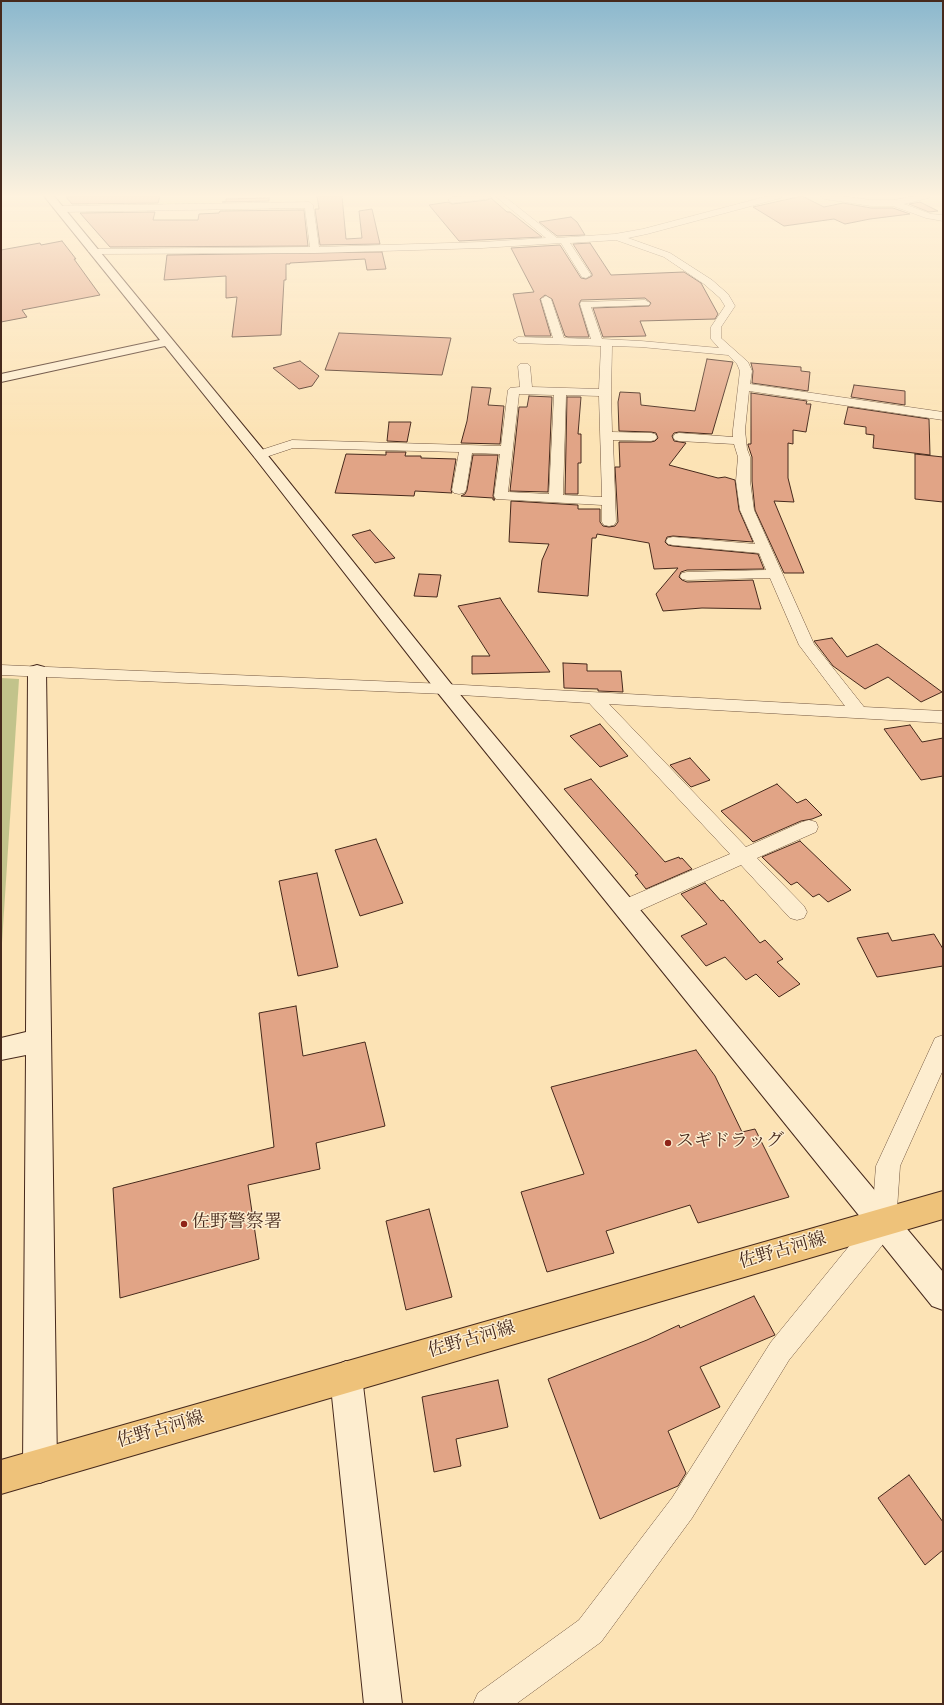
<!DOCTYPE html>
<html>
<head>
<meta charset="utf-8">
<style>
	body { margin:0 }
	#map { position:relative; width:944px; height:1705px; overflow:hidden; background:#fce3b5; font-family:Vollkorn,serif }
	canvas { display:block }
	.frame { position:absolute; inset:0; border:2px solid #46291c; pointer-events:none }
</style>
</head>
<body>
<div id="map">
<canvas width="944" height="1705"></canvas>
<div class="frame"></div>
</div>
<script>
const g = document.querySelector('canvas').getContext('2d');
g.lineJoin = 'round';
function fillPath(path, color) { g.fillStyle = color; g.fill(path, 'evenodd'); }
const toPath = rows => new Path2D(rows.map(r => 'M' + r).join(''));
function strokePath(path, color, width, dash) { g.strokeStyle = color; g.lineWidth = width; g.lineCap = dash ? 'butt' : 'round'; g.setLineDash(dash || []); g.stroke(path); }
function label(font, color, halo, rows, align = 'center') {
  g.font = font + ' Vollkorn,"Noto Serif JP",serif'; g.lineWidth = 3; g.setLineDash([]); g.textBaseline = 'middle'; g.strokeStyle = halo; g.fillStyle = color; for (const [text, x, y, turn = 0] of rows) {
    g.save(); g.translate(x, y); g.rotate((+turn || 0) * Math.PI / 180); g.textAlign = isNaN(turn) ? turn : align; if (halo) g.strokeText(text, 0, 0); g.fillText(text, 0, 0); g.restore();
  }
}
const green = toPath([
	[1,678,19,679,1,958]
]);
const building = toPath([
	[90,196,160,196,158,203,72,204,66,197,90,196],
	[317,196,342,196,346,239,362,238,359,211,372,209,380,244,320,245,315,209,319,209,317,196],
	[802,196,824,207,843,203,871,208,893,208,910,214,870,219,845,224,834,219,784,226,753,207,802,196],
	[269,198,269,201,222,202,226,202,226,199,269,198],
	[491,198,507,212,510,212,542,237,459,241,429,205,448,202,452,204,487,200,491,198],
	[920,202,938,211,929,212,909,204,920,202],
	[304,210,308,246,110,247,80,213,155,212,153,220,198,220,199,214,219,213,220,211,304,210],
	[571,217,577,222,585,235,557,236,539,222,571,217],
	[62,241,76,259,74,259,100,295,22,310,27,317,1,322,1,250,40,243,41,245,62,241],
	[590,243,611,275,684,272,701,283,718,314,715,319,640,321,646,336,603,337,593,308,649,306,651,303,645,298,581,300,579,304,589,337,568,337,565,336,552,299,545,295,540,299,551,336,525,336,513,294,534,292,511,248,560,245,581,278,586,279,592,276,592,274,573,244,590,243],
	[382,252,386,269,367,270,365,259,290,263,290,264,286,264,286,280,284,280,281,335,232,337,237,297,226,298,226,276,164,280,167,255,382,252],
	[339,333,451,338,442,375,325,370,339,333],
	[707,359,733,362,712,434,679,432,674,433,672,436,674,441,686,443,669,465,718,478,725,477,735,480,739,510,753,542,673,536,667,537,665,542,668,545,673,546,758,554,764,569,687,570,681,572,679,577,682,580,687,582,753,580,761,609,702,608,663,611,656,594,678,568,654,569,649,543,597,534,596,538,592,538,588,596,538,592,542,560,549,544,509,542,511,501,578,505,578,509,600,509,600,522,603,526,609,527,615,526,618,522,615,467,620,467,619,442,651,442,655,441,658,438,656,433,651,432,619,431,618,402,620,392,640,393,641,405,695,411,707,359],
	[300,361,319,376,312,386,299,389,273,368,300,361],
	[751,363,801,367,801,371,810,372,808,391,752,383,753,371,751,363],
	[854,385,905,391,905,405,851,397,854,385],
	[472,387,491,388,488,405,504,406,500,444,461,443,467,421,472,387],
	[751,393,807,401,806,404,811,404,806,432,793,430,793,444,788,443,788,478,794,502,774,501,804,573,784,573,755,510,752,481,752,457,748,445,748,444,751,444,751,393],
	[529,396,552,397,548,492,510,491,519,407,527,407,529,396],
	[567,397,581,397,578,434,581,434,581,463,578,463,578,494,565,494,567,397],
	[848,407,929,419,930,455,873,448,874,435,866,434,866,427,844,424,848,407],
	[389,422,411,422,407,442,387,441,389,422],
	[386,452,406,452,405,456,421,456,421,458,456,459,451,490,452,493,415,491,414,496,335,493,346,454,386,455,386,452],
	[915,454,943,457,943,502,915,499,915,454],
	[473,455,498,455,493,496,495,500,493,500,493,498,461,496,465,494,467,490,473,455],
	[370,530,395,558,375,563,352,535,370,530],
	[419,574,441,575,437,597,414,596,419,574],
	[500,598,503,603,550,672,472,674,472,656,490,656,458,606,500,598],
	[832,638,847,657,877,644,942,692,921,702,888,677,865,689,833,666,814,641,832,638],
	[563,663,587,664,587,671,621,671,623,692,598,691,598,689,564,688,563,663],
	[600,724,628,756,600,767,570,736,600,724],
	[910,725,922,742,943,738,943,776,921,780,884,729,910,725],
	[690,758,710,780,691,787,670,765,690,758],
	[591,779,665,862,679,857,680,859,682,858,692,869,646,889,635,875,638,874,564,789,591,779],
	[777,784,797,803,806,799,822,815,812,819,801,821,753,842,721,811,777,784],
	[376,839,403,903,360,916,335,850,376,839],
	[800,841,851,890,828,902,819,894,813,897,797,882,791,885,762,857,800,841],
	[317,873,338,967,298,976,279,881,317,873],
	[705,883,721,901,723,900,760,943,765,940,783,959,777,962,800,984,779,997,756,974,746,980,725,957,706,966,681,936,707,924,681,894,705,883],
	[888,933,892,941,934,934,943,949,943,966,877,977,857,938,888,933],
	[296,1006,303,1056,365,1042,385,1126,316,1143,320,1169,248,1185,259,1259,120,1298,113,1188,274,1147,259,1013,296,1006],
	[696,1050,715,1076,742,1132,755,1129,789,1197,698,1223,690,1205,606,1231,614,1253,547,1272,521,1192,584,1174,551,1087,696,1050],
	[429,1209,452,1297,406,1310,386,1221,429,1209],
	[754,1296,775,1335,700,1367,720,1407,668,1431,686,1473,678,1486,600,1519,548,1379,647,1340,679,1325,680,1328,754,1296],
	[498,1380,508,1427,456,1439,461,1466,434,1472,422,1397,498,1380],
	[909,1475,943,1522,943,1550,925,1565,878,1498,909,1475]
]);
const street = toPath([
	[463,196,491,196,487,199,452,203,448,200,452,197,463,196],
	[495,196,504,196,557,238,615,234,643,229,768,196,782,196,781,198,647,234,628,238,670,253,712,280,728,294,735,306,721,327,721,338,748,362,752,371,750,384,943,412,943,420,749,391,745,430,747,449,750,457,750,481,754,510,814,644,864,707,943,711,943,723,609,704,746,847,802,822,809,820,816,822,818,827,816,832,757,858,804,906,807,912,804,918,797,920,790,918,741,865,632,914,625,916,618,914,615,908,618,902,730,854,589,703,445,694,1,675,1,665,445,684,845,706,799,645,770,578,687,580,682,579,680,576,682,573,687,572,766,570,759,553,673,545,668,544,666,541,668,538,673,537,755,544,740,510,736,481,738,457,734,444,679,441,675,440,673,437,675,434,679,433,733,437,733,430,740,371,737,364,728,355,641,347,612,346,611,393,612,432,651,433,655,434,657,437,655,440,651,441,613,440,616,522,614,525,609,526,604,525,602,522,602,505,496,499,494,496,500,454,472,453,466,490,464,493,459,494,454,493,452,490,459,452,293,448,260,459,255,458,254,455,255,452,292,440,501,446,508,390,510,388,520,387,518,366,520,364,528,364,530,366,532,387,599,389,601,346,518,343,513,340,518,337,553,338,541,299,546,296,551,299,564,338,591,339,580,304,581,302,645,300,650,303,649,305,591,307,602,339,641,341,719,348,711,339,711,327,725,306,720,298,704,284,664,257,616,240,570,243,591,275,586,278,582,277,561,243,482,248,315,253,93,254,88,251,90,249,310,247,305,208,60,212,56,209,60,206,309,202,313,205,319,247,482,242,546,238,495,196],
	[519,394,554,395,549,494,508,492,519,394],
	[566,395,599,396,602,497,563,495,566,395],
	[820,196,842,196,871,200,894,200,914,196,930,196,929,198,904,204,931,214,943,215,943,221,926,218,893,206,871,206,824,199,820,196],
	[943,1035,943,1070,900,1166,896,1223,893,1232,789,1360,692,1518,601,1642,516,1704,473,1704,478,1693,579,1620,672,1498,771,1342,872,1218,876,1166,935,1038,943,1035]
]);
const secondary = toPath([
	[44,196,54,196,265,452,452,685,943,1272,943,1310,932,1306,438,693,255,458,165,346,1,382,1,374,160,340,44,196],
	[37,665,44,667,46,671,57,1466,52,1478,40,1483,28,1478,23,1466,26,1055,1,1060,1,1038,26,1032,28,671,30,667,37,665],
	[346,1361,357,1366,362,1377,402,1704,364,1704,330,1377,335,1366,346,1361]
]);
const primary = toPath([
	[943,1191,943,1219,1,1494,1,1460,943,1191]
]);
const markers = [
	[668,1143,4,"#8f2418"],
	[184,1224,4,"#8f2418"]
];
const nearPoinames = [
	["スギドラッグ",676,1143],
	["佐野警察署",192,1224]
];
const nearStreetnames = [
	["佐野古河線",783,1252,-16],
	["佐野古河線",472,1341,-16],
	["佐野古河線",161,1431,-16]
];
fillPath(green, '#c2c38b');
fillPath(building, '#e1a486');
strokePath(building, '#46291c', 1);
strokePath(street, '#745842', 1);
strokePath(secondary, '#46291c', 2);
strokePath(primary, '#46291c', 2);
fillPath(street, '#fdedcf');
fillPath(secondary, '#fdedcf');
fillPath(primary, '#eec27a');
const sky = g.createLinearGradient(0, 0, 0, 435);
sky.addColorStop(0, '#8bb8ce');
sky.addColorStop(0.45, '#fef2de');
sky.addColorStop(1, '#fef2de00');
g.fillStyle = sky;
g.fillRect(0, 0, 944, 435);
for (const [x, y, r, color] of markers) { const dot = new Path2D(); dot.arc(x, y, r, 0, 2 * Math.PI); g.fillStyle = color; g.fill(dot); strokePath(dot, '#fdedcf', 1.5); }
label('18px', '#46291c', '#fdedcf', nearPoinames, 'left');
label('18px', '#46291c', '#fdedcf', nearStreetnames);
</script>
</body>
</html>
